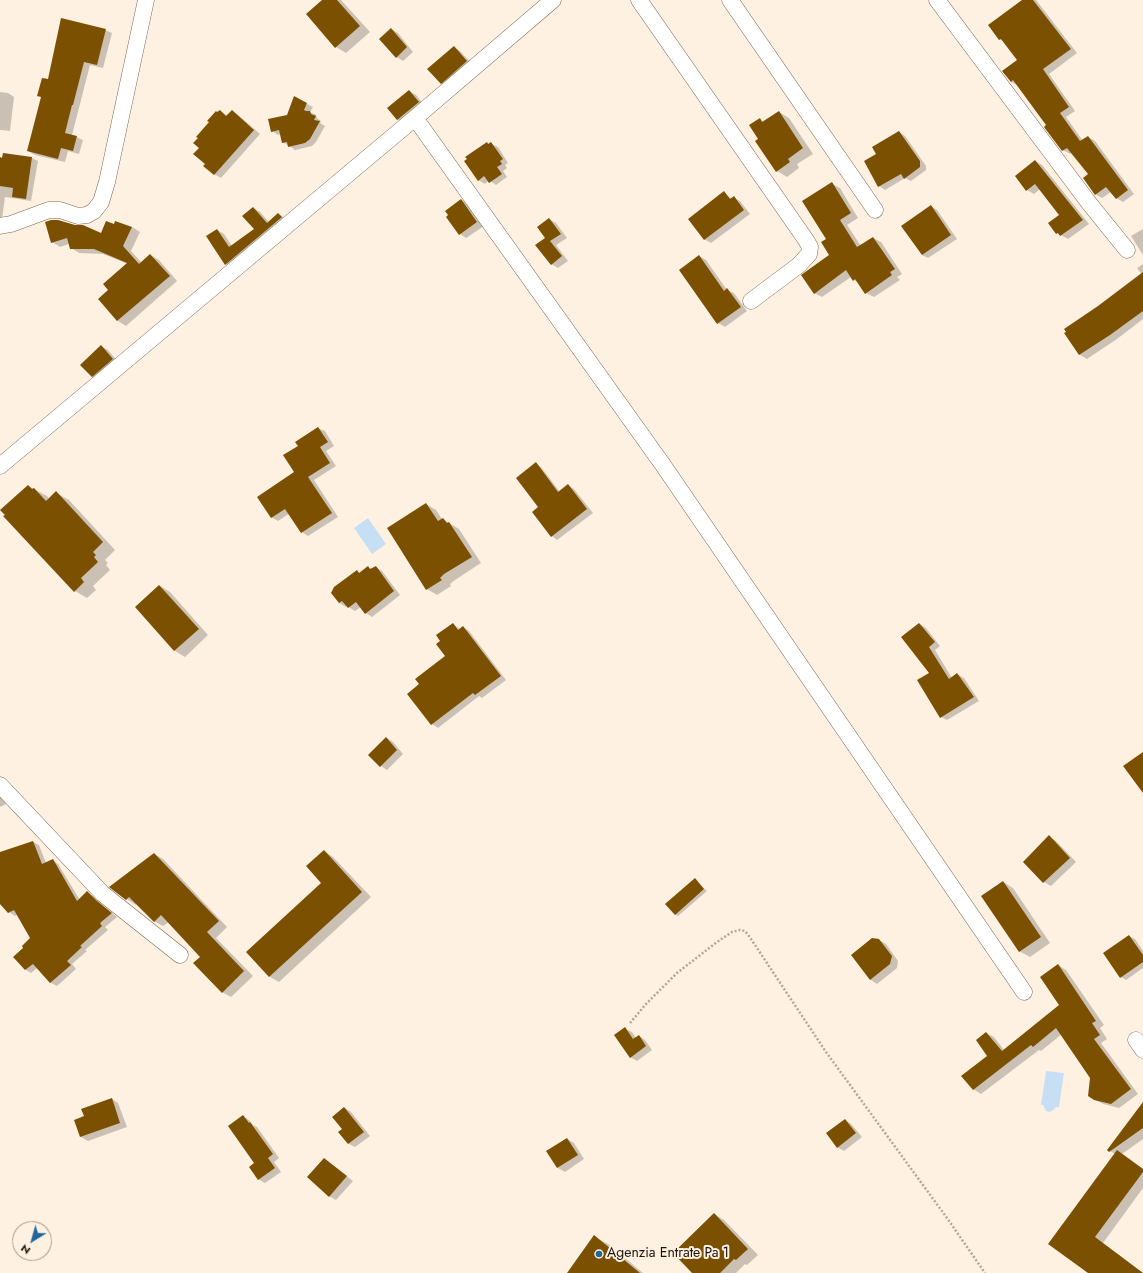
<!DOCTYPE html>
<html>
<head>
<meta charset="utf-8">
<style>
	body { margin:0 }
	#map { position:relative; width:1143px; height:1273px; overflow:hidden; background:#fef1e1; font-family:Jost,sans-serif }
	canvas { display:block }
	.north { position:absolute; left:12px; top:1221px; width:40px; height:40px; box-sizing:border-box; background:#fef1e1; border:1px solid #a4998b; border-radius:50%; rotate:217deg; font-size:11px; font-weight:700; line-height:16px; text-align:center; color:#1c150b }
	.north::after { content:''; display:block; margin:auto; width:14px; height:18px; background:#21679b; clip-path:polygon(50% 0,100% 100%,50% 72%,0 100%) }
</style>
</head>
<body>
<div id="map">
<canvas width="1143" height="1273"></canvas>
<div class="north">N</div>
</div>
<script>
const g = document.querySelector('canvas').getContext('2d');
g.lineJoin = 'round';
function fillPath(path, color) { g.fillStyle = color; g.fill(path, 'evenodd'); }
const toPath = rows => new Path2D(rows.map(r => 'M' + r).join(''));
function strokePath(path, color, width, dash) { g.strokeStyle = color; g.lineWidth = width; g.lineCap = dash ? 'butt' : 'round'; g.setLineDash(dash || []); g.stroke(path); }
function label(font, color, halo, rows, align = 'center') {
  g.font = font + ' Jost,sans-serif'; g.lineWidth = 4; g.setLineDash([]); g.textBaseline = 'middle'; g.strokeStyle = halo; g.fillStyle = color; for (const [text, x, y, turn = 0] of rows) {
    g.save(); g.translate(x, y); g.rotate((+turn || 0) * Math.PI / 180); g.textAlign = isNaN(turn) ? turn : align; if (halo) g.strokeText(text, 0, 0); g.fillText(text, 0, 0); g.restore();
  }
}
const water = toPath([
	[368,518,386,544,372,554,354,528],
	[1046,1071,1064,1073,1059,1107,1056,1107,1052,1111,1049,1112,1046,1111,1043,1105,1041,1105]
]);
const shadow = toPath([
	[324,0,341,0,370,32,346,53,336,47],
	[1024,0,1036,0,1077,53,1049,74,1075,111,1066,117,1083,141,1088,137,1095,141,1134,194,1123,202,1116,198,1111,192,1102,198,1095,194,1089,174,1072,153,1070,154,1063,150,1048,125,1019,86,1011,82,1018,60,1003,41,1000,39],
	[391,29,398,33,413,52,403,61,397,57],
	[105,30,112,33,103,68,90,65,72,135,83,140,79,154,68,151,65,162,35,155,28,151,49,81],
	[454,47,460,51,473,65,448,87,441,83],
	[409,91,416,95,425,106,405,124,398,120,388,108],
	[0,92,8,93,14,97,10,131,0,130],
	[307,104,313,107,310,112,316,115,317,118,321,121,320,123,325,126,316,142,312,146,295,150,283,142,281,134,278,135,272,131,287,116],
	[220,111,228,116,232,111,238,115,260,134,221,178,214,174,206,164,200,148],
	[779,112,789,118,813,154,797,164,799,168,787,177,777,171,759,139,760,119,764,122],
	[899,132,905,136,926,166,926,170,911,181,905,178,885,190,879,186,877,154],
	[487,143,490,145,491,144,498,147,508,163,505,165,507,168,503,171,507,177,496,185,489,180,485,184,478,180],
	[4,154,32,158,38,161,31,201,5,197,2,219,0,219,0,158,3,159],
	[1035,161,1042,165,1089,224,1068,239,1057,233,1061,215,1040,189,1034,194,1027,190,1016,176],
	[832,184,840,188,858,218,847,225,861,246,873,238,881,242,902,274,897,277,900,280,874,297,866,293,859,283,854,280,851,277,822,297,814,293,830,255,827,239],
	[724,193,732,199,734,198,740,201,750,214,711,243,704,239],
	[461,200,468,204,484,226,466,238,460,234,449,215],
	[931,206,937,210,957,239,928,258,922,255],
	[253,208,260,212,269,222,278,214,285,218,232,268,226,264,217,230,224,234,232,246,256,230],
	[549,219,556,223,567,238,556,245,568,261,558,268,551,264,546,238],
	[46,222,101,234,114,225,132,227,140,232,131,251,142,263,150,255,159,260,177,281,126,326,118,321,99,299,110,290,128,264,103,254,79,253,71,248,69,244,60,247,52,242],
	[1143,229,1143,255,1131,236],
	[699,256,706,260,727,290,734,293,747,311,725,327,718,323],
	[1143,264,1143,276,1137,268],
	[1143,281,1143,319,1117,339,1087,359,1080,355,1066,333],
	[101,346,108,350,119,363,99,380,92,376],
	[318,428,325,431,334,446,326,451,336,466,314,480,338,517,308,536,302,532,290,513,278,521,271,517],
	[536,464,541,467,560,492,568,485,574,489,593,513,557,540,552,536,540,507],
	[28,486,47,496,49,499,56,493,69,500,115,550,105,560,108,563,106,565,110,570,93,586,96,590,87,598,75,591],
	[426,504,436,510,442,519,459,529,481,563,455,580,450,584,451,586,437,595,427,589],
	[368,567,372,570,376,567,382,571,400,595,372,617,366,613,361,607,355,611,347,606,346,607,339,603,357,572,360,573],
	[160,586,170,592,208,635,185,657,175,651,136,607],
	[453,624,460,629,463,627,469,631,506,680,482,698,479,696,438,728,432,724,408,694,421,684,447,656,442,641],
	[920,624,926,628,940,646,935,650,952,678,957,674,964,678,979,701,947,720,941,717],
	[387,738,393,742,403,754,387,770,381,766],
	[0,796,6,804,0,807],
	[1049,837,1056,841,1076,862,1051,886,1044,882,1025,862],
	[33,842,39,845,46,863,52,860,58,864,80,900,88,893,93,896,103,906,117,917,105,927,108,930,85,950,87,951,72,964,76,969,57,986,51,983,37,968,31,973,26,970,14,957,25,948,32,939,18,914,15,916,9,912,0,903,0,853],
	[324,851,333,857,371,897,279,982,270,977,247,952,323,883],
	[154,854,163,859,227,927,216,938,253,976,231,997,222,992,201,957,169,922,163,926,154,921,137,903,136,905,127,899],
	[695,880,707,891,678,916,675,914],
	[1003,882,1013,888,1050,943,1030,957,1019,951],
	[1129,936,1135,939,1143,951,1143,968,1126,980,1121,977],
	[879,940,886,944,898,961,897,968,877,984,871,980,852,955],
	[1058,965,1066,970,1104,1025,1100,1028,1107,1039,1101,1043,1138,1094,1119,1108,1103,1104,1094,1099,1091,1078,1062,1034,1041,1051,1039,1050,981,1094,973,1089,988,1056,986,1033,994,1037,1004,1050,1060,1005],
	[625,1029,632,1032,636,1038,639,1036,645,1040,652,1050,637,1061,630,1057],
	[112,1099,118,1103,127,1127,88,1141,81,1137,75,1120,85,1117],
	[1143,1103,1143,1139,1122,1154,1143,1169,1143,1188,1103,1243,1143,1273,1090,1273,1049,1244,1115,1154,1110,1151],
	[345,1108,351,1112,370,1136,355,1147,349,1144,340,1132,343,1130],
	[243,1116,249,1120,253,1125,257,1127,279,1158,274,1162,281,1172,265,1183,258,1179,256,1164],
	[845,1120,851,1124,862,1137,844,1151,837,1147],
	[567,1139,574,1143,584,1159,565,1172,558,1168,548,1152],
	[324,1159,353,1181,336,1200,329,1196],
	[714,1214,724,1220,758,1255,747,1265,745,1264,736,1273,693,1273],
	[594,1237,608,1244,643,1273,569,1273]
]);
const building = toPath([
	[322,0,337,0,360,26,335,48,306,14],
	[1022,0,1033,0,1071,49,1043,69,1069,107,1060,113,1080,141,1088,136,1128,190,1116,199,1106,187,1095,195,1083,178,1088,174,1067,148,1062,151,1044,127,1046,125,1013,80,1011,82,1002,71,1017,60,1001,39,999,40,988,25],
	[61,18,106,29,97,65,84,62,73,105,72,105,65,133,77,136,73,151,61,148,58,159,27,151,41,97,37,96,42,78,48,79],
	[391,28,407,47,396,58,379,39],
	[454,46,467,61,441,84,427,69],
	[409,90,419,102,397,120,387,108],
	[294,96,307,103,304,110,306,111,310,111,311,114,316,116,314,120,320,121,310,139,305,143,288,147,287,142,282,143,279,130,271,132,268,119,287,115],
	[220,110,226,116,232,110,254,130,214,175,203,166,205,164,193,154,199,148,193,143,198,138,196,137,209,122,207,121,216,111,217,112],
	[779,111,803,148,788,159,790,162,776,172,755,141,758,139,749,125,760,118,762,122],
	[899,131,920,161,920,167,904,179,901,174,878,187,864,161,876,154,872,147],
	[487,142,488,144,491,142,503,159,500,161,502,164,497,167,502,174,489,183,484,176,478,181,464,161,467,159,465,157],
	[3,153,32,157,26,199,12,197,13,188,0,186,0,157,2,158],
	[1035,160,1083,220,1060,236,1058,233,1056,234,1048,223,1059,215,1035,184,1026,191,1015,176],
	[832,182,851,213,840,220,857,247,873,237,895,269,890,272,892,275,865,294,855,279,853,281,846,270,814,294,801,275,829,255,821,242,826,239,802,201],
	[724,191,730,199,734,196,744,210,704,240,688,219],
	[461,199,477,222,459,235,446,217,448,215,445,211],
	[931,205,951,235,922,255,901,226],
	[253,207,267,223,278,213,282,217,225,265,206,236,217,229,229,247,254,229,242,216],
	[549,218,561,234,550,241,562,256,551,265,535,245,545,238,537,227],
	[51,220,58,220,75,225,83,225,101,233,106,221,114,224,115,221,132,227,123,246,139,264,150,254,170,276,117,321,98,299,108,290,103,284,127,263,94,249,70,249,67,238,51,243,45,222],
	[699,255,724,291,727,288,741,307,717,324,679,270],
	[1143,272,1143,311,1110,335,1079,355,1064,333,1066,332,1064,329,1098,306],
	[101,345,113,359,92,377,80,365],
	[318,427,328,442,320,447,330,463,308,477,332,513,301,533,285,509,271,518,257,497,294,472,283,455,298,446,295,442],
	[536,462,558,492,568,484,587,509,551,537,532,512,538,507,516,478],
	[28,485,32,489,34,488,46,501,56,491,103,542,93,552,96,555,94,557,98,562,81,578,84,582,74,592,3,516,5,515,0,510],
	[426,503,438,521,443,518,447,523,449,522,472,557,444,574,440,578,442,580,426,590,387,528],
	[368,566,370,569,376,566,394,591,365,614,356,602,348,608,342,601,339,603,331,593,334,587,357,570,359,573],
	[159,585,199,629,174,651,135,607],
	[453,623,458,630,463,626,501,676,475,695,473,693,431,725,407,694,419,684,415,679,445,656,436,644,440,641,436,635],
	[919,623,935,642,929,647,949,679,957,673,974,697,940,718,917,680,929,673,901,637],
	[386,737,397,750,380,767,368,755],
	[1143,752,1143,793,1123,766],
	[1049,835,1070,858,1043,883,1023,862],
	[33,841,42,864,53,859,77,901,87,891,97,901,112,913,100,923,102,926,80,946,82,947,67,961,71,965,50,983,33,964,25,970,13,957,23,948,22,946,30,938,14,910,8,913,0,904,0,852],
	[324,850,362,892,269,977,246,952,321,883,306,866],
	[154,853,219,921,207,932,244,971,222,993,193,963,200,957,161,915,154,922,129,897,126,900,109,887],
	[695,878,704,889,675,915,665,904],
	[1003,881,1041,937,1019,952,981,896],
	[1129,935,1143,955,1143,962,1120,978,1103,953],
	[872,938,879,939,892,956,890,964,870,980,851,955],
	[1058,964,1096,1021,1092,1023,1100,1035,1094,1039,1131,1089,1111,1104,1094,1100,1088,1096,1090,1078,1056,1028,1033,1047,1031,1045,973,1090,961,1076,987,1056,976,1040,986,1032,1002,1051,1059,1005,1040,977],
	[625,1027,633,1039,639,1035,646,1046,630,1058,614,1035],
	[112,1098,120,1123,80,1137,74,1120,84,1116,81,1109],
	[1143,1102,1143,1128,1109,1152,1107,1150],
	[344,1107,364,1132,348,1144,338,1132,342,1129,332,1117],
	[243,1115,249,1123,250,1122,273,1154,268,1158,275,1168,258,1180,249,1167,254,1163,228,1126],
	[845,1119,856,1133,837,1148,826,1133],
	[567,1138,578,1155,557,1168,546,1151],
	[1117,1150,1143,1169,1143,1172,1095,1237,1143,1273,1088,1273,1048,1244],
	[324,1158,347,1176,329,1197,307,1177],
	[714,1213,748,1249,736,1260,734,1259,720,1273,692,1273,673,1253],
	[594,1235,640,1273,567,1273]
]);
const path = toPath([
	[630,1023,646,1004,677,973,717,942,732,932,740,930,745,931,749,936,826,1052,947,1218,985,1273]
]);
const minor = toPath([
	[639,0,806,240,810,247,809,254,799,265,751,301],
	[730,0,875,210],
	[937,0,1089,203,1127,250],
	[415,118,663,465,1024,992],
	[0,226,11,224,49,210,60,210,78,216,87,215,94,211,101,202,107,182,146,0],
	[0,466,415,118,553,0],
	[0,785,103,894,180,955],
	[1136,1040,1143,1050]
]);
const markers = [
	[599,1254,4,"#21679b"]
];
const poiNames = [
	["Agenzia Entrate Pa 1",607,1254]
];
fillPath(water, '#c7dff5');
fillPath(shadow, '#0003');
fillPath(building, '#7c5001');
strokePath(minor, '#79664f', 17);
strokePath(path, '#b1a698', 2.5, [2, 2]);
strokePath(minor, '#fff', 16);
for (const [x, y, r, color] of markers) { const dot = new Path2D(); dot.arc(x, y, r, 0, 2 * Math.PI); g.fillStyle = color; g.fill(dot); strokePath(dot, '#fef1e1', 1.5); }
label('14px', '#1c150b', '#fef1e1', poiNames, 'left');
</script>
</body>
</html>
